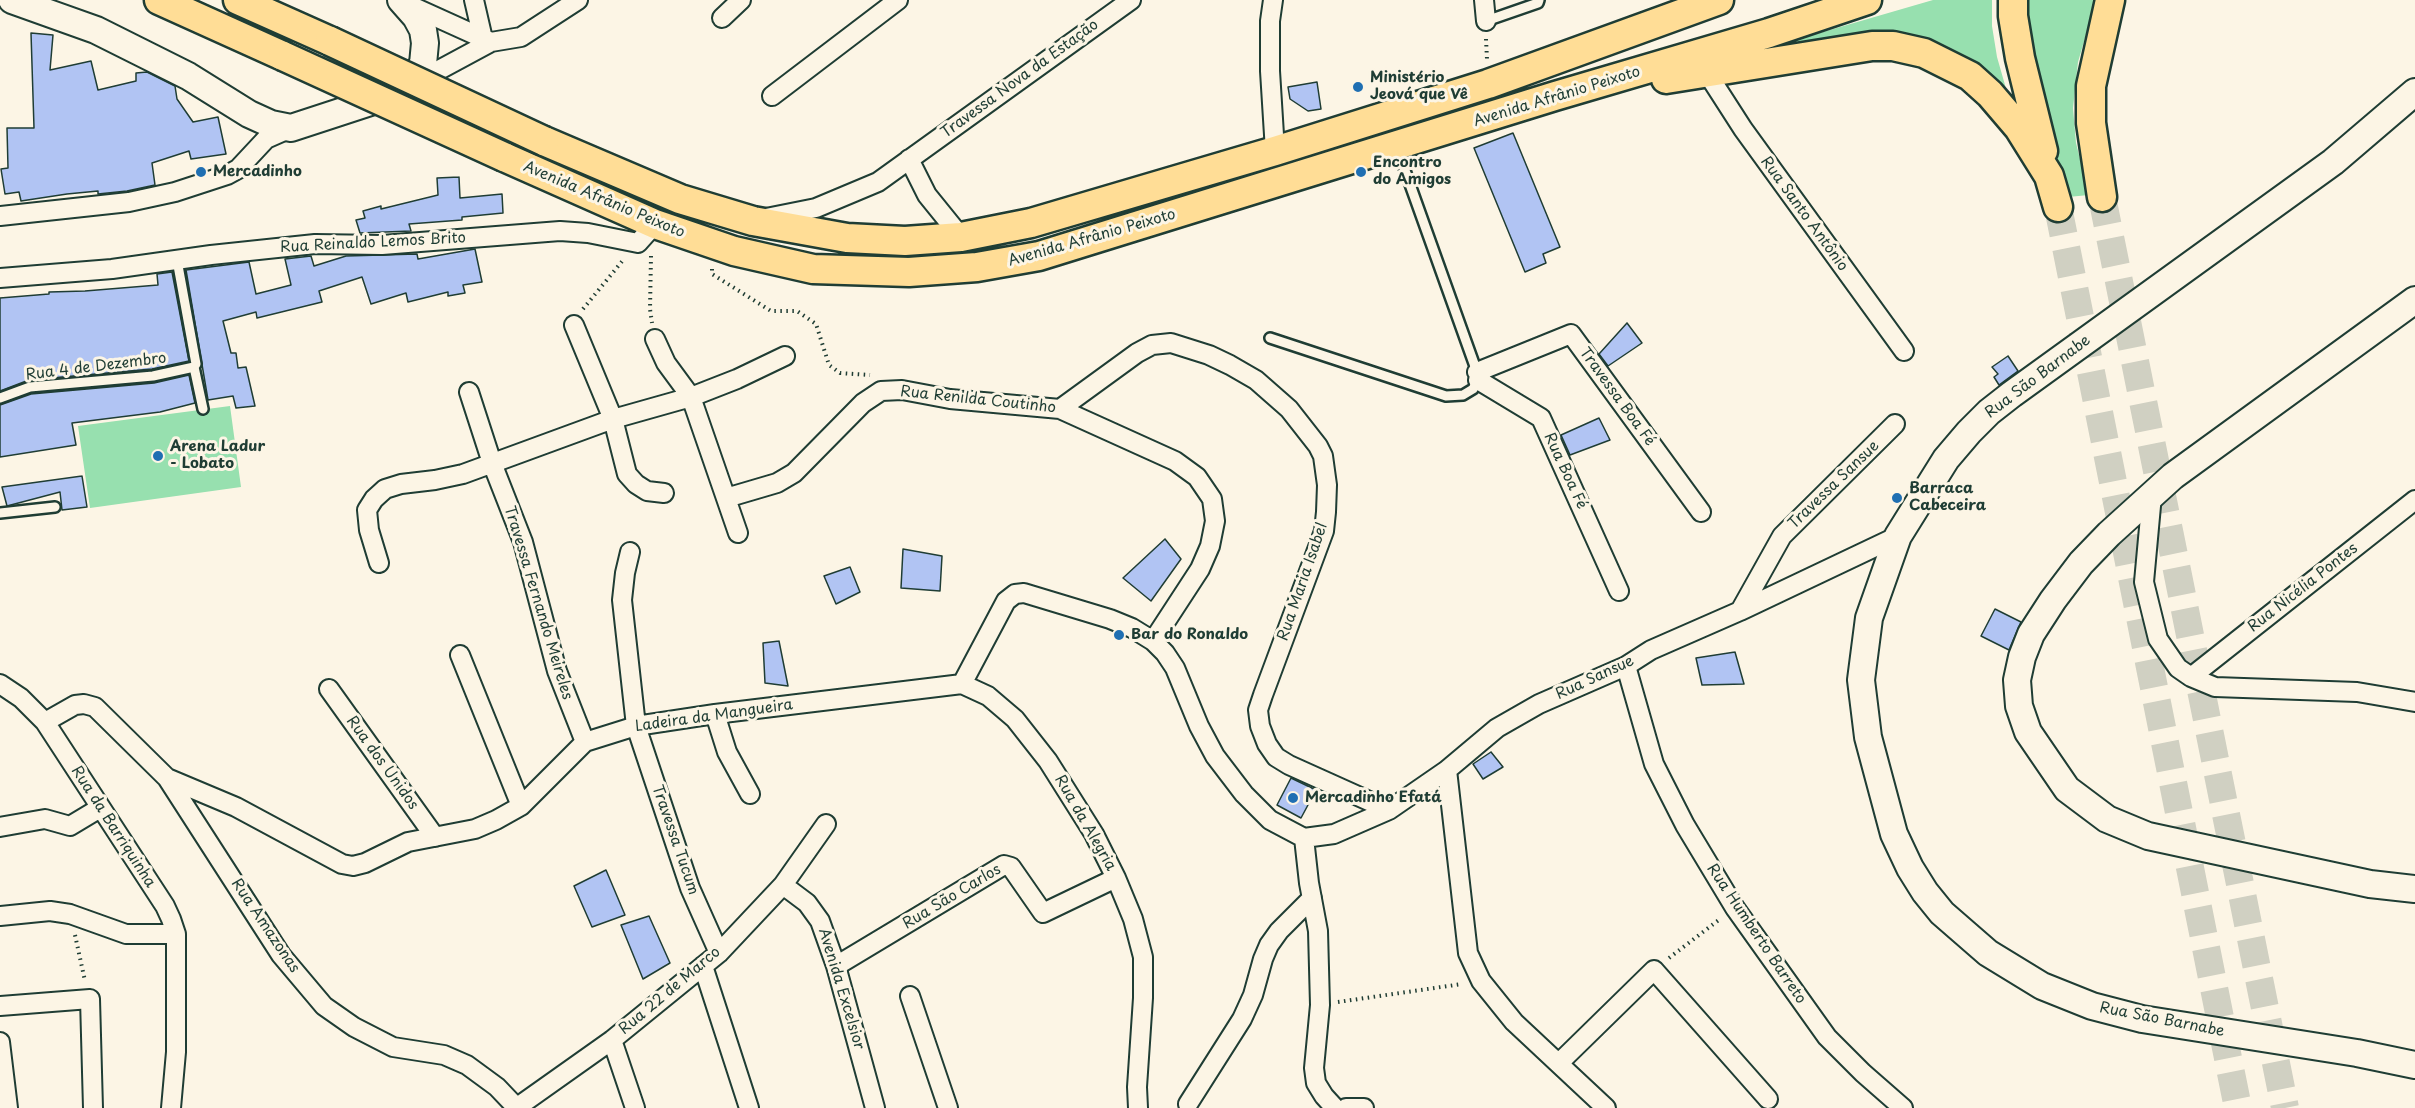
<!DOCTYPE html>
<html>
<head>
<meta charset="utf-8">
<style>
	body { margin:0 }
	canvas { display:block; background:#fcf5e5 }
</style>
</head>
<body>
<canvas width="2415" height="1108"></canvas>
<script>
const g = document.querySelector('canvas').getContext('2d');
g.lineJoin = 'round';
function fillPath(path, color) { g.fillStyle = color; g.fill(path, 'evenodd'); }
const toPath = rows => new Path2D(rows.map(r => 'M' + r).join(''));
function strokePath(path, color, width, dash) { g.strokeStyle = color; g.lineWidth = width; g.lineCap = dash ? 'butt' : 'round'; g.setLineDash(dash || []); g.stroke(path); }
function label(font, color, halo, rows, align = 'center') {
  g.font = font + ' "Playpen Sans",sans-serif'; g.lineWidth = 6; g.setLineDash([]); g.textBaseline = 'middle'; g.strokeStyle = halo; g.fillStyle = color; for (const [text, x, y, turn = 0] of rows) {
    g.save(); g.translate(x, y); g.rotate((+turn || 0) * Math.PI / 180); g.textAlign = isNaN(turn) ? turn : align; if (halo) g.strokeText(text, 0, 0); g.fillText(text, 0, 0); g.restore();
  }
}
const green = toPath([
	[1933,0,1992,0,1992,26,1997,57,2007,92,1965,58,1932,42,1786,47,1785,43],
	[2027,0,2096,0,2078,62,2073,108,2076,143,2089,195,2068,197,2050,137,2025,16],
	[230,406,241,487,90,508,78,426]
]);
const building = toPath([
	[31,33,53,35,50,70,91,61,98,90,136,81,136,73,147,72,175,86,177,99,193,122,218,117,226,154,191,159,189,151,152,163,155,185,127,191,98,194,98,191,67,194,21,201,19,192,5,194,1,169,8,168,7,128,34,128,31,33],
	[1317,82,1321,109,1308,111,1290,99,1288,87,1317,82],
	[1513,133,1560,247,1543,254,1546,263,1525,272,1474,148,1513,133],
	[459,177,460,198,502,194,503,213,462,217,462,220,409,224,411,231,360,233,356,220,365,218,363,211,381,206,381,209,438,195,437,178,459,177],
	[475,249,482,282,463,285,465,293,448,296,448,292,408,302,406,293,371,304,362,277,319,291,322,302,257,318,256,312,223,321,231,353,236,353,238,368,246,367,255,406,236,408,233,396,208,400,186,270,249,262,256,294,291,285,285,259,311,256,314,266,346,256,417,254,418,259,475,249],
	[172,272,189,361,152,369,29,380,0,391,0,298,49,294,49,292,85,291,158,285,157,274,172,272],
	[1627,323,1642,343,1608,366,1599,354,1627,323],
	[2008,356,2018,371,1999,385,1994,377,1998,374,1992,367,2008,356],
	[189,375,195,403,160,412,72,423,76,445,0,457,0,405,31,394,154,383,189,375],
	[1599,418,1610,440,1570,455,1561,435,1599,418],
	[82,476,87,507,62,510,60,492,7,506,2,487,82,476],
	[1165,539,1181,559,1151,601,1123,578,1165,539],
	[903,549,942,556,940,591,901,588,903,549],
	[850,567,860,592,836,604,824,576,850,567],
	[1995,609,2021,622,2009,650,1981,636,1995,609],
	[779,641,788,686,765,683,763,643,779,641],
	[1735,652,1744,684,1702,685,1696,658,1735,652],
	[1491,752,1503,767,1483,779,1473,764,1491,752],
	[1291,778,1316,790,1301,818,1277,805,1291,778],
	[606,870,625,915,592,927,574,886,606,870],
	[649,916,670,963,643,979,621,925,649,916]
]);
const primaryTunnel = toPath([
	[2102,197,2285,1108],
	[2058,207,2238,1108]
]);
const path = toPath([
	[1486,39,1487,59],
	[651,256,650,309,652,323],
	[712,269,712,274,771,311,797,311,816,324,829,365,840,373,870,375],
	[583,309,624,259],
	[75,935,85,981],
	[1669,958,1720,919],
	[1338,1002,1462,984]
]);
const lane = toPath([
	[1486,21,1538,3,1539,0],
	[1270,338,1446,396,1463,395,1473,389,1478,380,1477,372,1397,148],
	[194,367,203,409],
	[0,398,30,387,153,376,194,367,196,364,177,260],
	[0,513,55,507]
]);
const street = toPath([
	[474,0,483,39],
	[1273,0,1270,21,1270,71,1275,151],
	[1484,0,1486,21],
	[407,4,491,42,521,37,578,0],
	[722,18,741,0],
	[1707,73,1743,129,1904,351],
	[413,84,491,42],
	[772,96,898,0],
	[909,159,927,195,961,237],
	[0,216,129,202,175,192,227,175,238,169,266,139,291,128],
	[766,218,816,208,878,182,1131,0],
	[0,278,112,269,211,255,315,244,382,245,560,231,588,233,638,243,655,224],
	[574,325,613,419,627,474,636,484,647,491,664,493],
	[655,339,666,363,691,397,738,533],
	[1477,372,1571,334,1701,512],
	[1478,380,1541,418,1619,591],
	[469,392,492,463,523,542,557,671,585,742],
	[1060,409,1137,353,1152,345,1171,343,1209,355,1230,365,1256,380,1289,409,1318,446,1323,456,1327,485,1326,512,1324,531,1263,695,1258,710,1260,726,1267,744,1276,757,1289,765,1389,810],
	[2152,495,2144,582,2158,639,2178,668,2191,677,2215,687,2357,692,2415,702],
	[726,498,777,483,794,473,863,403,881,391,902,390,950,399,1060,409,1175,461,1197,477,1212,499,1215,521,1210,546,1200,569,1153,641],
	[630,552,625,573,622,600,636,726,690,888,719,953],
	[379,563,369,530,367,510,374,499,385,489,401,484,435,480,463,474,613,419,691,397,737,379,785,356],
	[1740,611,1782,536,1895,424],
	[460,655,521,806],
	[1626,666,1654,764,1685,825,1735,908,1827,1037,1863,1073,1903,1108],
	[2191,677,2415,500],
	[0,684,21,698,45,722,165,906,171,919,176,934,176,1052,171,1108],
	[962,684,1006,601,1015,594,1024,593,1110,619,1132,628,1153,641,1165,653,1175,668,1199,726,1215,756,1244,794,1270,820,1304,838,1309,883,1318,931,1320,1005,1314,1068,1316,1083,1324,1096,1335,1108],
	[962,684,988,696,1015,719,1048,761,1094,834,1116,878,1133,919,1143,957,1143,998,1137,1087,1138,1108],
	[329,689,435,837],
	[715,714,727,752,750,794],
	[45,722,75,705,84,704,95,707,167,778,281,955,324,1006,354,1027,393,1047,444,1055,467,1065,497,1087,517,1108],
	[1447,770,1468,953,1481,981,1514,1022,1606,1108],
	[167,778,236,807,342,864,353,866,365,863,408,842,475,829,496,820,521,806,585,742,636,726,715,714,962,684],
	[0,827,45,819,70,826,100,808],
	[1304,838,1334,834,1389,810,1447,770,1497,728,1539,704,1626,666,1651,650,1740,611,1898,536],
	[783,885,807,903,820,921,836,966,875,1108],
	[0,916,50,911,70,914,126,934,176,934],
	[703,966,749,1108],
	[836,966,1004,865,1011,867,1043,913,1116,878],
	[910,996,948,1108],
	[0,1006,90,999,93,1108],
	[612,1040,635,1108],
	[0,1042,8,1108],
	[1559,1063,1654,970,1768,1099],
	[1188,1104,1242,1019,1253,995,1263,959,1269,945,1279,931,1312,898],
	[516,1108,612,1040,719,953,783,885,826,824],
	[1346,1108,1364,1108]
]);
const secondary = toPath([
	[12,0,96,30,188,76,249,114,271,124,291,128,395,94,411,80,423,64,425,43,423,30,416,17,401,0],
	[2415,92,2333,162,2012,394,1989,412,1969,432,1946,459,1898,536,1869,618,1861,680,1868,737,1894,834,1910,868,1925,892,1942,913,1988,953,2042,986,2092,1006,2142,1019,2357,1053,2415,1065],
	[2415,300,2173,476,2109,534,2081,563,2053,600,2031,634,2022,657,2017,680,2019,706,2028,732,2067,789,2107,819,2148,836,2370,884,2415,889]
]);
const primary = toPath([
	[159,0,283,56],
	[238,0,330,41],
	[2013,0,2013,16,2020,58,2043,151],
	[1666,79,1872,46,1893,46,1924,53,1970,76,1990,94,2019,128,2049,176,2058,207],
	[544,141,680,199,753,221,847,238,905,241,961,237,1031,223,1275,151,1488,84,1719,0],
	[504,157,655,224,734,251,813,269,909,272,977,267,1039,256,1555,96,1769,33,1867,0],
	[2102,197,2091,123,2091,86,2110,0]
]);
const primaryBridge = toPath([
	[330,41,544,141],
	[283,56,504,157]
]);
const markers = [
	[1358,87,6,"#1f6fb2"],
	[201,172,6,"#1f6fb2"],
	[1361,172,6,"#1f6fb2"],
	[158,456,6,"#1f6fb2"],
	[1897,498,6,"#1f6fb2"],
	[1119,635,6,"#1f6fb2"],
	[1293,798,6,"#1f6fb2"]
];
const poiNames = [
	["Ministério",1370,78],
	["Jeová que Vê",1370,95],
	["Encontro",1373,163],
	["do Amigos",1373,180],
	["Mercadinho",213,172],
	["Arena Ladur",170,447],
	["- Lobato",170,464],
	["Barraca",1909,489],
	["Cabeceira",1909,506],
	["Bar do Ronaldo",1131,635],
	["Mercadinho Efatá",1305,798]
];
const streetNames = [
	["Travessa Nova da Estação",1020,79,-36],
	["Avenida Afrânio Peixoto",1557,97,-17],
	["Avenida Afrânio Peixoto",604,200,23],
	["Rua Santo Antônio",1804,214,54],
	["Avenida Afrânio Peixoto",1092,238,-16],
	["Rua Reinaldo Lemos Brito",373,243,-3],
	["Rua 4 de Dezembro",96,367,-7],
	["Rua São Barnabe",2038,377,-37],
	["Travessa Boa Fé",1617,397,54],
	["Rua Renilda Coutinho",978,400,6],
	["Rua Boa Fé",1565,471,65],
	["Travessa Sansue",1834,485,-44],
	["Rua Maria Isabel",1303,582,-71],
	["Rua Nicélia Pontes",2303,588,-38],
	["Travessa Fernando Meireles",538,603,73],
	["Rua Sansue",1595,678,-25],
	["Ladeira da Mangueira",714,716,-8],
	["Rua dos Unidos",382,763,54],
	["Rua da Alegria",1085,823,60],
	["Rua da Barriquinha",113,827,57],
	["Travessa Tucum",675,840,71],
	["Rua São Carlos",952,897,-31],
	["Rua Amazonas",265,926,56],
	["Rua Humberto Barreto",1756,934,56],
	["Avenida Excelsior",841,989,73],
	["Rua 22 de Marco",670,991,-40],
	["Rua São Barnabe",2162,1020,11]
];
fillPath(green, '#97e0af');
fillPath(building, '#b1c4f3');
strokePath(building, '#1f3d34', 1.5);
strokePath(primaryTunnel, '#d0d0c2', 28, [28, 14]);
strokePath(lane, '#1f3d34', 14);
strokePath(street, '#1f3d34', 22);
strokePath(secondary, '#1f3d34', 30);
strokePath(primary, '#1f3d34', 33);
strokePath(path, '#1f3d34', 4, [1.5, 4.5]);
strokePath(lane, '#fcf5e5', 9);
strokePath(street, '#fcf5e5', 18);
strokePath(secondary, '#fcf5e5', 26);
strokePath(primary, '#ffdd96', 28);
strokePath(primaryBridge, '#1f3d34', 33, []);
strokePath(primaryBridge, '#ffdd96', 28);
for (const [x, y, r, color] of markers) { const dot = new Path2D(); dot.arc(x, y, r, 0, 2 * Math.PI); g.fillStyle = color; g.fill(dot); strokePath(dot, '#fcf5e5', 2); }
label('bold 15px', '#1f3d34', '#fcf5e5', poiNames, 'left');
label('15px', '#1f3d34', '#fcf5e5', streetNames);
</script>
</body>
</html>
